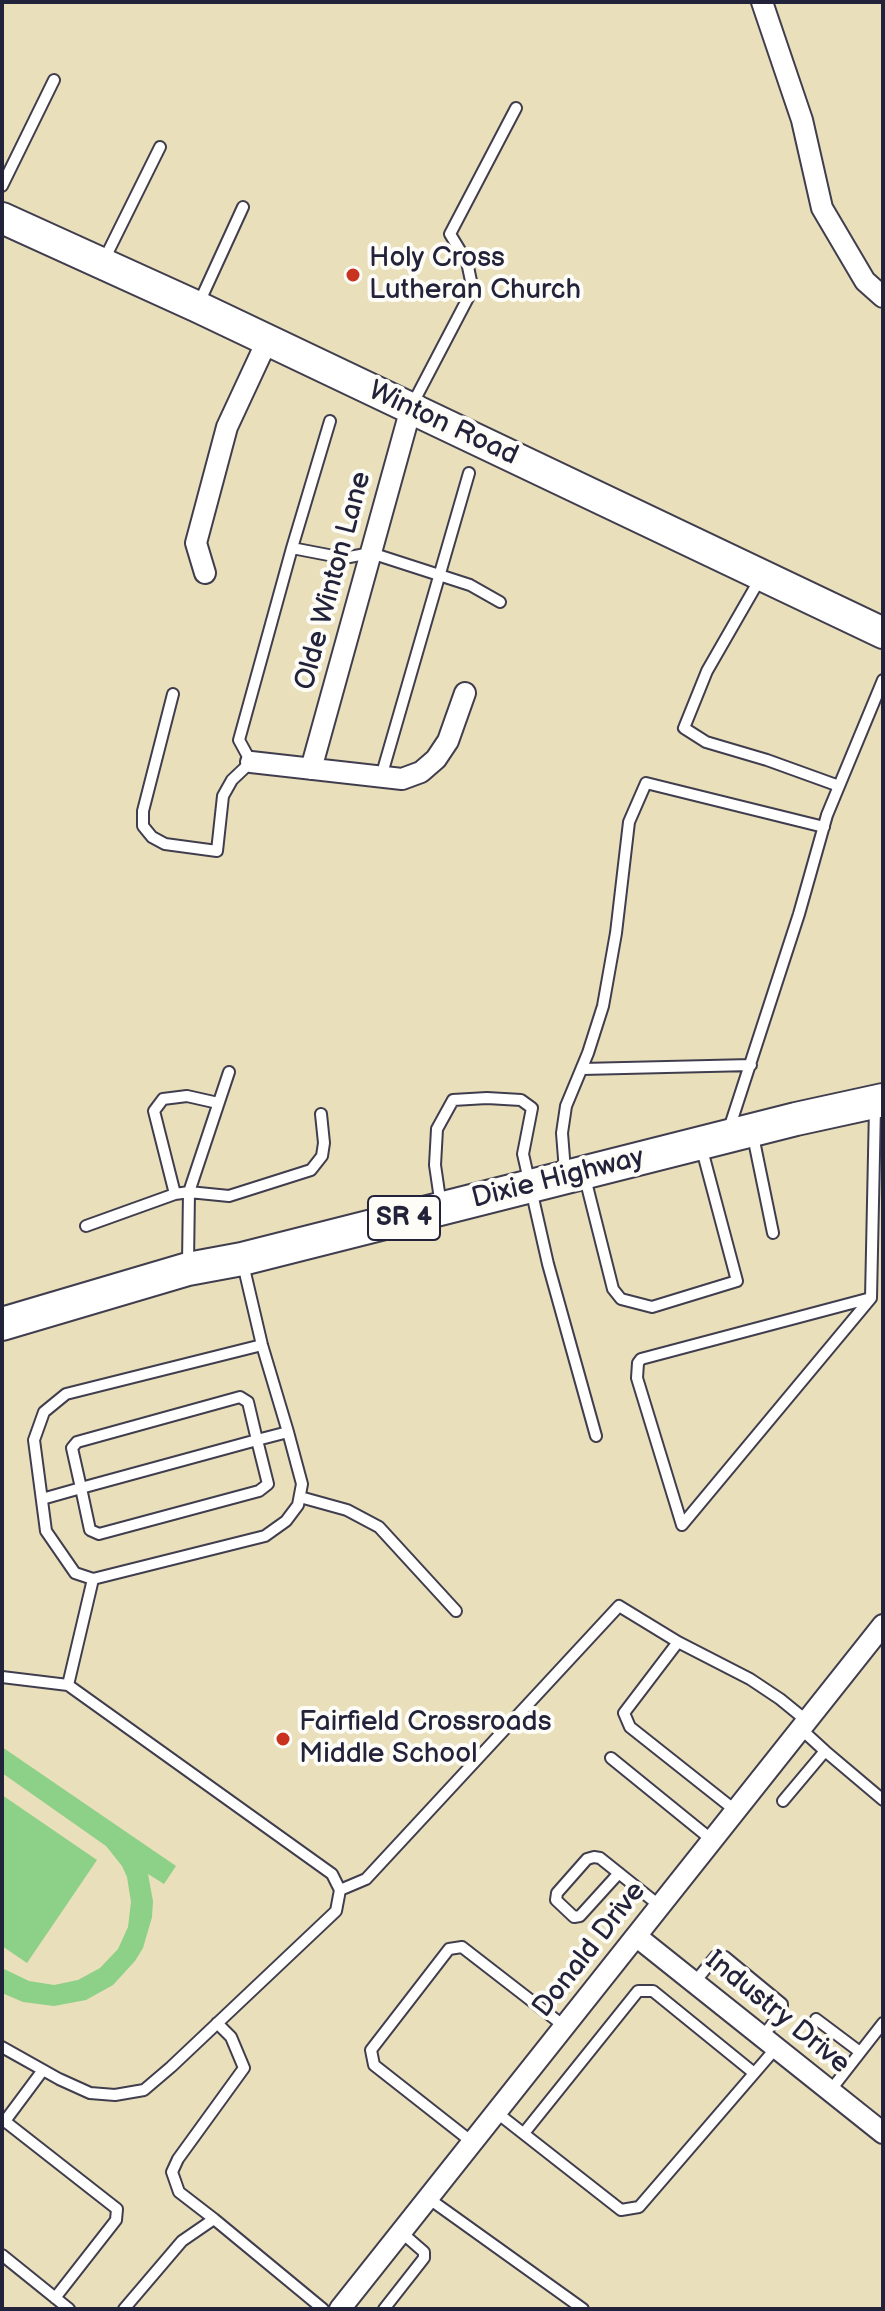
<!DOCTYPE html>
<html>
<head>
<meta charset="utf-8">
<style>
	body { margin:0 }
	#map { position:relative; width:885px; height:2311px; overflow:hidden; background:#e9dfbb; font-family:"Balsamiq Sans",sans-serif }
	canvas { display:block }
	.frame { position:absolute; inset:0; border:4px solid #22223b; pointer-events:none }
</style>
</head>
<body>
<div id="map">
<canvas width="885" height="2311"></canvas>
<div class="frame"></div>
</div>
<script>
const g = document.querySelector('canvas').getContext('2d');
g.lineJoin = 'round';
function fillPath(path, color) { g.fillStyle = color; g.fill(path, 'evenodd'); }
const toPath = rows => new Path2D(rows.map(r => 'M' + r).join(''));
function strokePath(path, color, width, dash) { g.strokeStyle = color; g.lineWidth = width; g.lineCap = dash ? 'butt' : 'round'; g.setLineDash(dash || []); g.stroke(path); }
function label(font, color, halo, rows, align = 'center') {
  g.font = font + ' "Balsamiq Sans",sans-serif'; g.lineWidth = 8; g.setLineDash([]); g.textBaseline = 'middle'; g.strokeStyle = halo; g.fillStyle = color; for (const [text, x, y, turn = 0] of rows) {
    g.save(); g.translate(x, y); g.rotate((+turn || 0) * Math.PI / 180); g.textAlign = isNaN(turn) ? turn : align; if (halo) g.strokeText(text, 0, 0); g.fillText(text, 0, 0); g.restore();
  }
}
const green = toPath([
	[2,1747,176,1866,164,1884,148,1874,153,1901,152,1917,143,1948,135,1961,113,1985,86,2000,54,2006,23,2002,2,1993,2,1968,29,1981,54,1985,78,1980,100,1968,118,1949,128,1927,131,1902,127,1877,122,1866,106,1846,2,1773],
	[2,1795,97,1860,27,1963,2,1946]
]);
const lane = toPath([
	[2,186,54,80],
	[103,262,160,147],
	[199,303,243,207],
	[411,407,468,298,471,281,467,262,450,234,516,108],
	[292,548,344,558,371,553,470,585,500,602],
	[761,577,707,671,684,728,706,742,767,760,839,786],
	[173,694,143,811,143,826,152,837,165,844,217,851,223,796,232,780,251,762,239,740,292,548,330,421],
	[381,777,469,473],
	[582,1069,751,1065],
	[218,1103,187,1096,163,1099,154,1111,175,1194,189,1192,229,1196,311,1170,322,1156,324,1143,321,1114],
	[728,1132,799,914,827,815,883,680],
	[753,1136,773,1233],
	[565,1171,562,1133,566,1106,588,1053,603,1006,616,933,629,822,646,783,824,827],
	[585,1178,613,1289,621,1299,652,1307,737,1281,701,1146],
	[441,1206,435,1165,437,1129,453,1100,487,1098,521,1100,532,1108,523,1154,548,1264,596,1436],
	[86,1226,175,1194],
	[188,1263,189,1192,229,1072],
	[243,1264,262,1345,288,1432,302,1484,298,1505,286,1521,265,1536,93,1579,75,1573,46,1531,34,1440,44,1412,66,1394,262,1345],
	[300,1497,347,1510,379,1527,456,1611],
	[42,1499,81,1488,257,1440,268,1484,259,1491,99,1534,90,1530,81,1488,72,1448,77,1442,240,1397,248,1402,257,1440,288,1432],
	[682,1525,871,1298,875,1107],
	[682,1525,637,1378,638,1363,641,1359,871,1298],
	[678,1642,624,1713,630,1727,736,1811],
	[2,1677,68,1685,93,1579],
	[825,1751,883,1800],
	[611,1758,712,1840],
	[783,1801,825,1751,801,1729],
	[619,1873,580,1916,574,1917,556,1900,557,1893,587,1859,594,1857,600,1858,660,1906],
	[340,1890,366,1879,619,1606,678,1642,750,1679,780,1699,807,1721],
	[694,1983,716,1956,725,1957,782,2004,782,2012,762,2037],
	[816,2019,860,2052],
	[2,2047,59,2079,90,2093,115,2095,144,2090,171,2067,336,1911,340,1890,332,1874,68,1685],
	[830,2091,883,2023],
	[496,2112,621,2210,639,2207,776,2048],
	[2,2119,117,2209,116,2220,55,2298],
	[5,2121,43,2070],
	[524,2133,638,1991,653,1991,754,2073],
	[472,2142,374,2065,371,2050,449,1949,462,1947,564,2026],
	[428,2198,583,2309],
	[214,2219,179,2192,172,2172,178,2159,244,2068,231,2037,217,2023],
	[2,2255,69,2309],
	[124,2309,182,2241,214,2219,323,2309],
	[384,2309,424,2258,424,2252,401,2232]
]);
const street = toPath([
	[762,2,802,120,822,208,865,281,883,297],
	[205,573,196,543,227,427,267,341],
	[251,762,402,779,421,772,436,759,448,741,465,693],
	[311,769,411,408],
	[636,1936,883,2133],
	[340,2309,883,1625]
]);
const secondary = toPath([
	[2,218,198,307,883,633]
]);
const primary = toPath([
	[2,1324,188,1269,242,1259,796,1119,883,1100]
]);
const markers = [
	[353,275,8,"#c8321e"],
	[283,1739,8,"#c8321e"]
];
const shields = [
	[404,1218,72]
];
const shieldNames = [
	["SR 4",404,1218]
];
const poiNames = [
	["Holy Cross",369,259],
	["Lutheran Church",369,291],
	["Fairfield Crossroads",299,1723],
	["Middle School",299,1755]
];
const streetNames = [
	["Winton Road",443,424,25],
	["Olde Winton Lane",334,581,-75],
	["Dixie Highway",558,1179,-14],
	["Donald Drive",590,1950,-52],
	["Industry Drive",777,2013,39]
];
fillPath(green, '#8dd088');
strokePath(lane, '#403e4e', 14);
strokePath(street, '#403e4e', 24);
strokePath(secondary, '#403e4e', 34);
strokePath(primary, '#403e4e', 36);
strokePath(lane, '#fff', 10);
strokePath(street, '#fff', 20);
strokePath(secondary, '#fff', 30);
strokePath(primary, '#fff', 32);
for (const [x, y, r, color] of markers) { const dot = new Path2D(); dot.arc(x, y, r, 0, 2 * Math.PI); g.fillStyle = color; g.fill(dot); strokePath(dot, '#fdfcf7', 3); }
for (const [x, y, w] of shields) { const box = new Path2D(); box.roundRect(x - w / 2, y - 22, w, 44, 6); g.fillStyle = '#fdfcf7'; g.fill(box); strokePath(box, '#22223b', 2); }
label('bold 26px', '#22223b', null, shieldNames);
label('28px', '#22223b', '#fdfcf7', poiNames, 'left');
label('28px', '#22223b', '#fdfcf7', streetNames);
</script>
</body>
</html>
